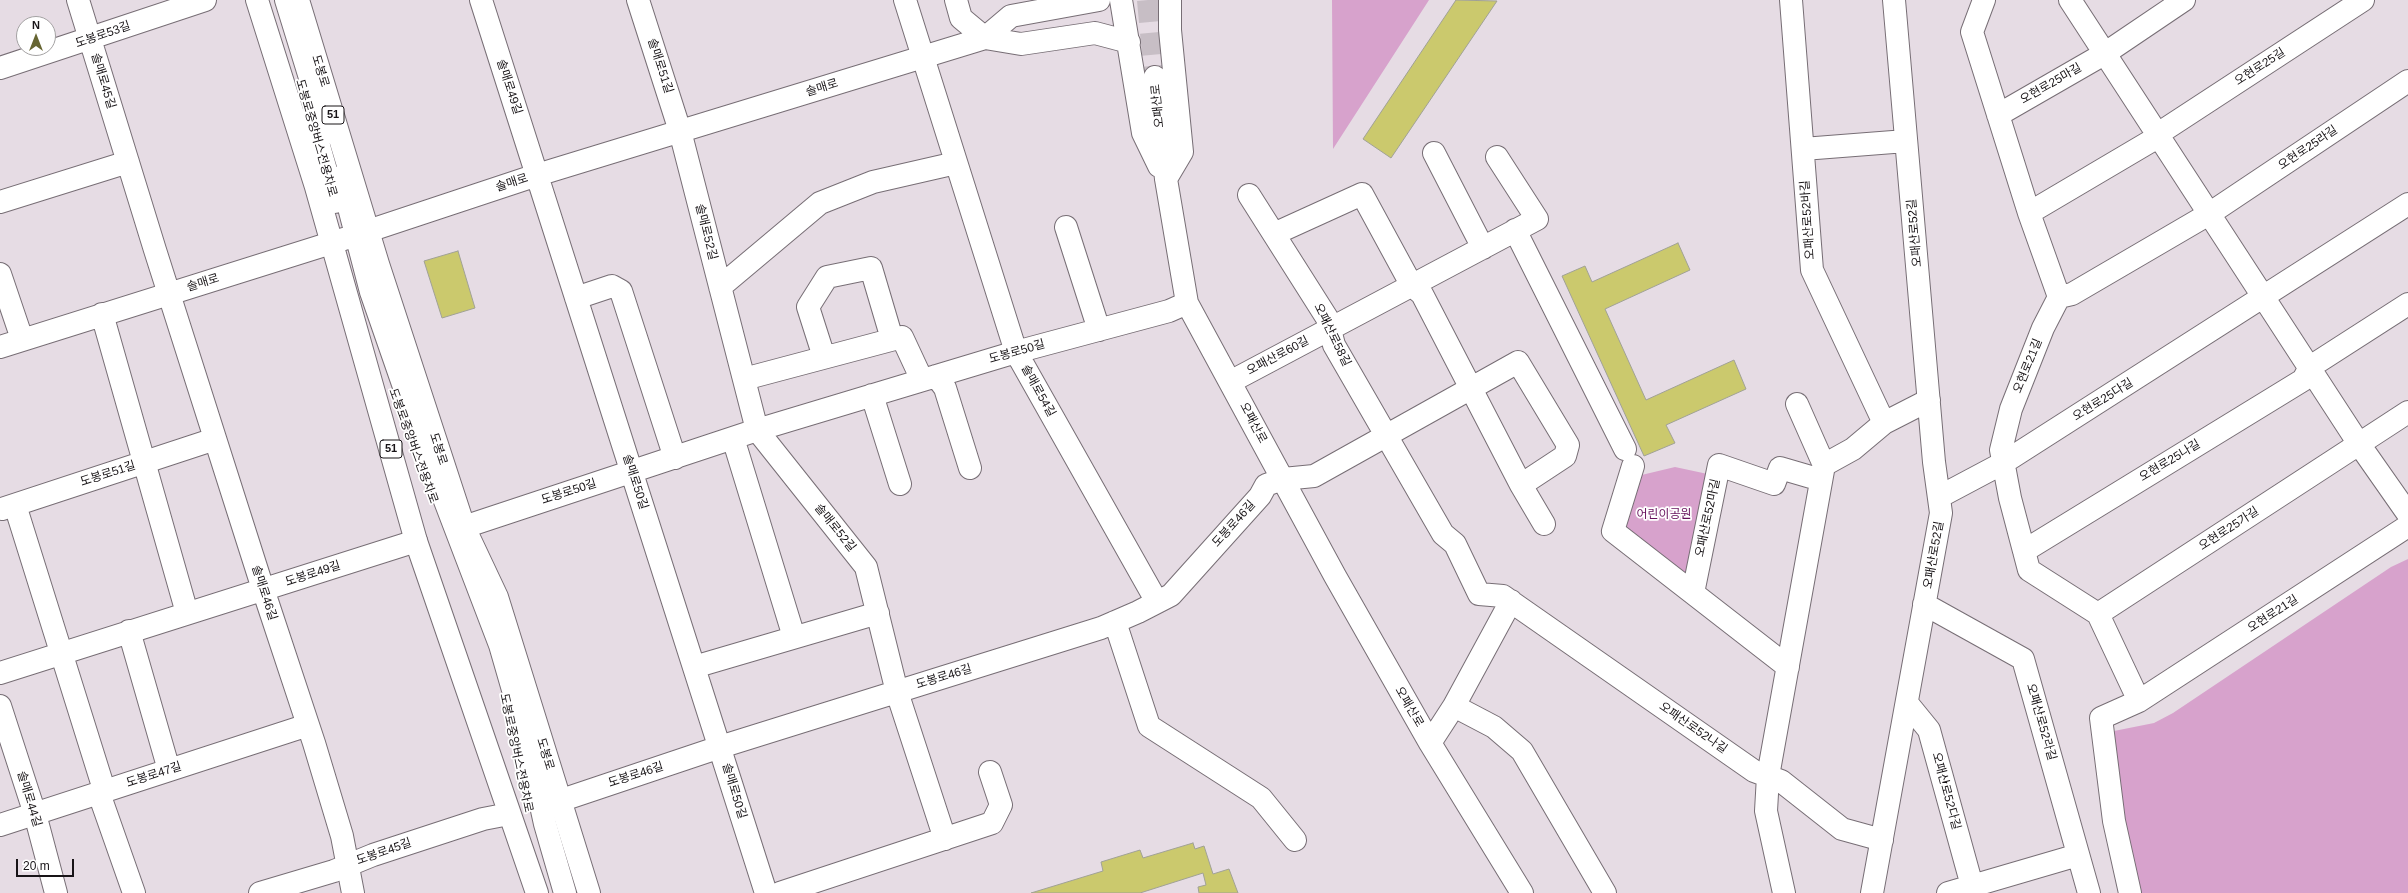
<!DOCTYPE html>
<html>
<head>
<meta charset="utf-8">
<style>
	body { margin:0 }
	#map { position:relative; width:2408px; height:893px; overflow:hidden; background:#e6dce4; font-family:Arial,sans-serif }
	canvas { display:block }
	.north { position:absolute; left:16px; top:16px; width:40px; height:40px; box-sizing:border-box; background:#fff; border:1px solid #a3a1a2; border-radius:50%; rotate:0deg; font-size:11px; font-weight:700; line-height:16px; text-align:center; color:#181417 }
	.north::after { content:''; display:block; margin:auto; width:14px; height:18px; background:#666532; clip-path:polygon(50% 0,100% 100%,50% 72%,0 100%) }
	.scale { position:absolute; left:16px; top:859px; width:58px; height:18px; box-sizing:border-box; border:2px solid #181417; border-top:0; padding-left:5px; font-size:12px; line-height:14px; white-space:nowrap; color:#181417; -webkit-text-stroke:3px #fff; paint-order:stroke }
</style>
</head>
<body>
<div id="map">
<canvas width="2408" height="893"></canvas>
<div class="north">N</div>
<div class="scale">20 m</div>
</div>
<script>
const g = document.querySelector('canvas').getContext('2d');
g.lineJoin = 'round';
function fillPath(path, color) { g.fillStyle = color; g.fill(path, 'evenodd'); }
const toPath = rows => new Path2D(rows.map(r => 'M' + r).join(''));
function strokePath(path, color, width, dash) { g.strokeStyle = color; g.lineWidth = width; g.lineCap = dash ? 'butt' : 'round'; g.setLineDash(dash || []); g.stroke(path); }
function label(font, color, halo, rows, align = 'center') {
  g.font = font + ' Arial,"Noto Sans KR",sans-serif'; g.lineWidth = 3.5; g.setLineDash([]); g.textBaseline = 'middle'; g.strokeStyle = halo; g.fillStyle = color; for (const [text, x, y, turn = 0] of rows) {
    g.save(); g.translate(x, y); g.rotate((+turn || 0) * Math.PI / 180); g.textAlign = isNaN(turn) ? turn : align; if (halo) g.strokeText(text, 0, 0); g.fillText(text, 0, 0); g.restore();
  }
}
const green = toPath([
	[1332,0,1429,0,1333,149],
	[1675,467,1717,476,1693,593,1615,532,1629,478],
	[2408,559,2408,893,2132,893,2109,732,2154,723,2173,713,2391,567]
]);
const building = toPath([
	[1456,0,1497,1,1391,158,1363,139,1456,0],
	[1678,243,1690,270,1605,309,1646,400,1734,360,1746,389,1666,425,1675,443,1644,456,1562,276,1585,266,1592,282,1678,243],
	[458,251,475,308,442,318,424,261,458,251],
	[1193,843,1195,849,1204,846,1213,874,1229,869,1238,893,1199,893,1198,887,1206,885,1203,873,1140,893,1031,893,1103,871,1101,862,1140,850,1143,858,1193,843]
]);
const minorTunnel = toPath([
	[1148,0,1155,77]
]);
const minor = toPath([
	[78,0,155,250,263,589,314,743,342,836,353,893],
	[286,0,327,133],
	[481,0,766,893],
	[638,0,680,131,757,430,866,567,897,692,945,839],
	[905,0,1016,352,1157,602],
	[956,0,961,18,985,38,1021,44,1095,33,1129,42],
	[1121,0,1143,133,1159,166],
	[1791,0,1812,270,1884,423],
	[1984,0,1972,32,2029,213,2059,297,2043,328,2011,409,2001,450,2010,498,2029,570,2098,614,2139,701],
	[2070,0,2359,444,2408,514],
	[0,68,205,0],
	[1155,77,1166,179,1187,303,1335,576,1430,743,1522,893],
	[1998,115,2104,54,2184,0],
	[311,118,335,202],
	[1803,149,1906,141],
	[1434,153,1483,248],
	[341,177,371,292,429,459,500,645,524,728,545,824,565,893],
	[1166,179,1182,152,1170,30,1170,0],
	[1249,195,1327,318,1334,345,1443,534,1455,544,1479,594,1503,596,1754,771,1781,781,1842,829,1882,840],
	[0,202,128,162],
	[2029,213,2151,141,2164,130,2363,0],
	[1066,227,1099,330],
	[1515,230,1625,449],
	[1274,234,1362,194,1412,286,1422,294,1521,485,1544,524],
	[0,274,22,339],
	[720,287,820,203,873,182,956,163],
	[2059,297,2072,294,2209,214,2408,81],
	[576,298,612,286,621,291,675,458],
	[102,314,187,613],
	[0,347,347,238,537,175,985,38,1011,16,1099,0],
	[824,357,808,307,827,277,871,268,892,339],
	[936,376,945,388,970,468],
	[744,379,902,337,922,380],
	[1230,382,1537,219,1497,157],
	[872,395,900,484],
	[1797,404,1824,465],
	[733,438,794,637],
	[1824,465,1853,449,1884,423,1929,400],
	[1633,466,1613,531,1788,667],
	[1939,497,2003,463,2408,204],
	[15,505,102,783,102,802,134,893],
	[2,509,215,439],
	[464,527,757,430,1016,352,1169,311,1187,303],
	[2024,551,2303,380,2310,367,2408,304],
	[1693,593,1719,465,1774,484,1780,468,1821,480],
	[1924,604,2023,659,2089,893],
	[2098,614,2408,412],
	[1115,622,1149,726,1261,798,1295,840],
	[129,631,169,770],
	[694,667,878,613],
	[0,673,416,541],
	[1907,703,1929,730,1974,893],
	[0,706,35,814,56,893],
	[1454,706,1494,727,1522,751,1605,893],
	[1430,743,1454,706,1511,601],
	[559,801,720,747,1101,628,1138,612,1171,595,1260,496,1266,485,1283,479,1314,476,1518,362,1568,445,1565,456,1521,485],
	[0,825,308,725],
	[260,893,334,871,373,855,483,819,509,814],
	[780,893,992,823,1001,805,990,772],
	[1784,893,1766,811,1768,776,1824,465],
	[1872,893,1941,513,1934,462,1894,0],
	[1948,893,2078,855],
	[2130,893,2114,821,2101,718,2139,701,2408,526]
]);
const major = toPath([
	[257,0,316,187,416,541,537,893],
	[298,0,378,264,464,527,497,597,589,893]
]);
const shields = [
	[333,115,22],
	[391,449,22]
];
const shieldNames = [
	["51",333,115],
	["51",391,449]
];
const streetNames = [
	["도봉로53길",103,35,-19],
	["솔매로51길",660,66,72],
	["오현로25길",2260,67,-33],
	["도봉로",320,71,73],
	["솔매로45길",103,81,73],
	["오현로25마길",2051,84,-30],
	["솔매로49길",509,87,72],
	["솔매로",822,88,-17],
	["오패산로",1158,106,-96],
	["도봉로중앙버스전용차로",316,138,74],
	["오현로25라길",2308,148,-34],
	["솔매로",512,183,-18],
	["오패산로52바길",1808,220,-94],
	["솔매로52길",706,232,76],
	["오패산로52길",1915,233,-95],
	["솔매로",203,283,-17],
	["오패산로58길",1332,335,64],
	["도봉로50길",1017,352,-16],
	["오패산로60길",1278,356,-28],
	["오현로21길",2028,366,-68],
	["솔매로54길",1038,391,61],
	["오현로25다길",2103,400,-32],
	["오패산로",1253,423,62],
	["도봉로중앙버스전용차로",413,446,70],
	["도봉로",438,449,72],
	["오현로25나길",2170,461,-31],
	["도봉로51길",108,474,-18],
	["솔매로50길",635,482,72],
	["도봉로50길",569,492,-18],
	["오패산로52마길",1708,518,-78],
	["도봉로46길",1234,524,-48],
	["솔매로52길",835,528,51],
	["오현로25가길",2229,529,-33],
	["오패산로52길",1934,555,-80],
	["도봉로49길",313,574,-18],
	["솔매로46길",264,593,72],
	["오현로21길",2273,614,-33],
	["도봉로46길",944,677,-17],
	["오패산로",1409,707,60],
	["오패산로52라길",2041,722,74],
	["오패산로52나길",1693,728,35],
	["도봉로중앙버스전용차로",516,753,78],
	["도봉로",545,754,73],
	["도봉로47길",154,775,-18],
	["도봉로46길",636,775,-18],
	["솔매로50길",734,791,73],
	["오패산로52다길",1946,791,75],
	["솔매로44길",29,799,73],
	["도봉로45길",384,852,-19]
];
const parkNames = [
	["어린이공원",1664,515]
];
fillPath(green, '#d7a2cc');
fillPath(building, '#cbc96d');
strokePath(building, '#a0a195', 1);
strokePath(minorTunnel, '#c7bec5', 22, [22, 11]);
strokePath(minor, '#776e75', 24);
strokePath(major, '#776e75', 24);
strokePath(minor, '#fff', 22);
strokePath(major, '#fff', 22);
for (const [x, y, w] of shields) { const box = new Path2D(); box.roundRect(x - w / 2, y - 9, w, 18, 3); g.fillStyle = '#fff'; g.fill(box); strokePath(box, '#181417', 1); }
label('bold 11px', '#181417', null, shieldNames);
label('12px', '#181417', '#fff', streetNames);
label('12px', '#66105c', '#fff', parkNames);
</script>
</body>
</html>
